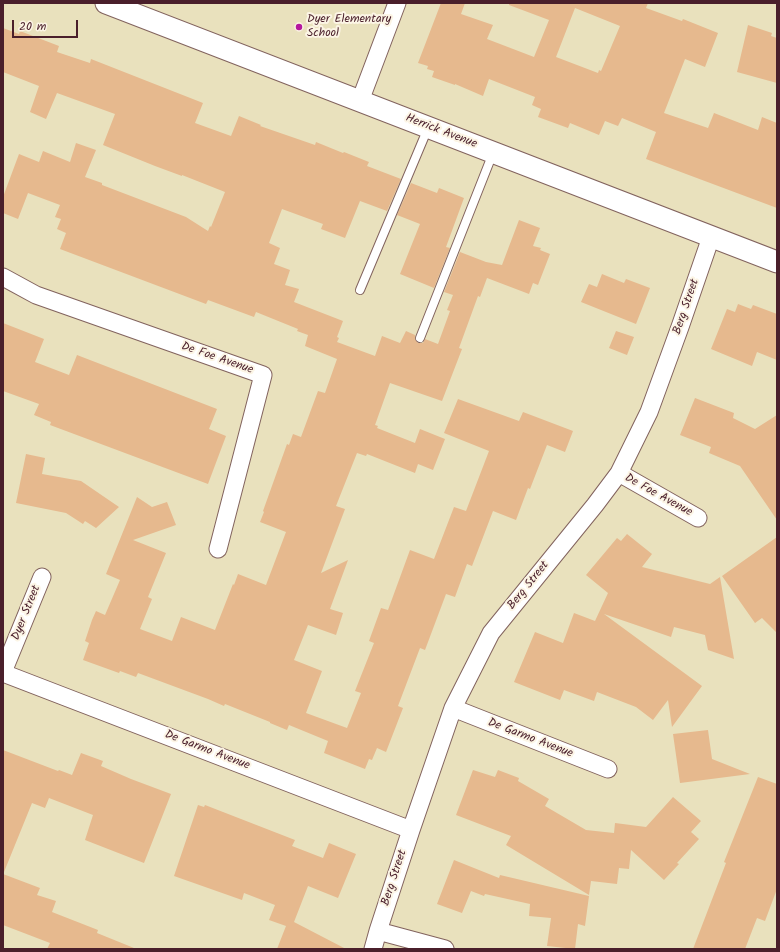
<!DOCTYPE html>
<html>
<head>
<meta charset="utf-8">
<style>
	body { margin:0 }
	#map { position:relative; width:780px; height:952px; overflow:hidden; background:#e9e1bd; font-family:Kalam,sans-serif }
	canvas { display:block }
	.frame { position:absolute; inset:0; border:4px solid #4a1f2b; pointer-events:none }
	.scale { position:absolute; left:12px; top:20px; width:66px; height:18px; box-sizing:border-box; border:2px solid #4a1f2b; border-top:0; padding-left:5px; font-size:12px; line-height:14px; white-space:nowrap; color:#4a1f2b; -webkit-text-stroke:3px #fcf5e5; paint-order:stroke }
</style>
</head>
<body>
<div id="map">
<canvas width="780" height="952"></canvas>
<div class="frame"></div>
<div class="scale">20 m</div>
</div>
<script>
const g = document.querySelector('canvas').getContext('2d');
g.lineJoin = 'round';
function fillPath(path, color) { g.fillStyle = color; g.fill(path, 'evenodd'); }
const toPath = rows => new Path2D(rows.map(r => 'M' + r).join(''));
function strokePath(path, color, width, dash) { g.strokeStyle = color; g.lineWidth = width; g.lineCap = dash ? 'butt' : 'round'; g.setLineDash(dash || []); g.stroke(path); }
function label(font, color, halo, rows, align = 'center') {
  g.font = font + ' Kalam,sans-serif'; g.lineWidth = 4; g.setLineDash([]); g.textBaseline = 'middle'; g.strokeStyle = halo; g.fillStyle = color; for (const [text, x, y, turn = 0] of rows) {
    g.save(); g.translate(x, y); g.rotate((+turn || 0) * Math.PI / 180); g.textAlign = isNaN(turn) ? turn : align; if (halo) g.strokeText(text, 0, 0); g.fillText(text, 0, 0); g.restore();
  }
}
const building = toPath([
	[441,3,465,3,461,14,493,25,487,39,534,57,549,20,509,5,509,3,648,3,646,8,682,21,683,19,718,33,705,67,685,59,664,113,708,128,714,113,758,130,762,117,777,123,777,208,646,159,656,132,622,118,618,126,605,121,599,135,570,123,568,128,538,117,541,109,532,105,535,97,489,79,483,96,455,84,455,85,432,77,434,71,427,69,428,66,418,63],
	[575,8,620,26,601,71,599,70,598,73,556,57],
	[748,25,772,33,771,36,777,38,777,83,737,72],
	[3,28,19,34,20,31,59,46,57,52,90,63,91,59,203,103,195,123,231,136,239,116,261,125,260,126,315,145,316,142,343,153,344,152,369,162,367,166,401,179,387,211,360,201,345,238,321,229,323,224,282,209,269,243,280,248,274,264,290,270,285,285,299,289,294,302,343,321,337,337,339,338,337,342,375,356,382,336,400,343,406,331,415,335,415,339,418,343,423,343,425,339,438,344,450,311,447,310,453,295,444,292,460,252,486,262,502,265,519,220,540,228,533,246,541,248,540,250,550,254,538,285,533,283,529,294,487,278,480,297,478,296,459,348,462,349,442,401,390,383,375,425,378,426,377,428,415,443,420,429,445,439,433,470,418,464,415,473,367,454,366,456,357,453,336,506,345,509,321,573,348,560,330,609,343,613,336,635,308,625,294,660,322,671,306,713,347,728,361,693,355,691,374,643,369,641,381,608,388,610,410,550,434,559,454,507,466,511,489,451,444,433,458,399,519,421,523,412,573,431,565,452,547,445,530,489,528,488,516,520,493,511,472,566,467,564,455,597,446,594,425,650,420,648,398,706,403,708,386,752,377,748,372,760,369,759,365,769,324,753,328,741,289,725,287,730,270,723,270,722,225,704,224,706,208,699,138,673,136,677,120,671,119,673,83,660,89,643,85,641,92,620,96,611,105,615,120,580,106,574,137,497,152,507,167,502,176,525,133,540,166,553,148,597,152,599,140,629,172,641,181,617,215,630,233,584,234,585,238,574,266,585,286,532,260,522,264,512,263,511,287,444,289,445,293,434,301,437,318,391,325,393,337,359,305,346,308,335,297,331,298,329,256,312,254,317,208,300,206,304,60,249,66,233,57,229,61,219,55,217,60,205,28,193,18,219,3,213,3,197,19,154,39,162,43,151,70,162,76,143,96,150,85,177,102,183,102,185,186,217,208,231,210,226,211,227,225,192,182,175,182,176,155,166,103,145,115,114,57,93,46,119,30,112,39,86,3,72],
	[411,183,437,193,439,188,464,198,446,247,450,248,434,288,400,274,420,224,397,215],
	[602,274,624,283,626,279,650,288,636,324,581,302,589,284,597,287],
	[738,304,751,309,753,305,777,314,777,360,757,352,752,366,711,349,727,309,735,312],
	[3,323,44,339,35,362,69,375,77,355,217,409,209,429,226,436,208,484,50,425,51,422,34,415,39,404,3,391],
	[616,331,634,337,627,355,609,348],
	[695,398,734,413,733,418,755,429,777,415,777,520,740,466,709,453,711,447,680,435],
	[26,454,45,458,42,474,81,481,119,507,96,528,85,521,83,524,66,513,16,503],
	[627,534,652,554,642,567,710,584,720,577,734,659,708,650,705,635,674,627,671,637,604,614,702,686,672,727,668,700,653,720,636,707,597,692,594,701,564,690,560,700,514,682,535,632,563,643,574,613,595,621,608,593,586,575,617,538,621,541],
	[777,537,777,633,762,618,755,623,722,576],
	[708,730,712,759,750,774,680,783,673,734],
	[3,750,58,771,59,770,72,775,81,753,103,761,101,766,131,779,171,794,144,863,85,840,93,815,49,798,45,808,32,803,4,872,3,871],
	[473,770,495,777,498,770,519,778,518,781,549,799,545,806,586,830,614,833,615,823,646,827,673,797,701,821,691,832,699,839,677,863,679,864,664,880,631,850,629,869,619,868,617,884,591,881,589,895,506,845,511,836,456,815],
	[758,777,777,784,777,889,765,921,757,918,745,949,693,949,726,863,724,862],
	[198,805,204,807,205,805,295,840,292,846,323,858,329,843,356,854,338,898,308,886,294,922,346,949,277,949,286,926,269,920,275,905,244,893,242,900,174,876],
	[454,860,499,878,500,875,589,896,585,926,578,924,575,949,547,946,551,918,529,916,530,904,485,894,484,896,471,891,462,913,437,904],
	[3,874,40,888,37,895,56,901,52,912,98,930,97,933,134,948,133,949,47,949,50,943,3,925]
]);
const service = toPath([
	[360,290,428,128],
	[420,338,493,153]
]);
const minor = toPath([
	[360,101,397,3],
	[3,277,36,295,263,375,218,549],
	[619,473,698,518],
	[3,672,42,577],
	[3,673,411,830],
	[453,708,608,769],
	[378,931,445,949],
	[373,949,378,931,411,830,453,708,491,633,595,505,619,473,649,412,680,327,711,237]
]);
const tertiary = toPath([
	[106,3,777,262]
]);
const markers = [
	[299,27,4,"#b5179e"]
];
const poiNames = [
	["Dyer Elementary",307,20],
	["School",307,34]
];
const streetNames = [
	["Herrick Avenue",441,132,21],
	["Berg Street",687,307,-71],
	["De Foe Avenue",217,359,19],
	["De Foe Avenue",658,496,29],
	["Berg Street",529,586,-51],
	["Dyer Street",27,613,-68],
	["De Garmo Avenue",530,739,21],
	["De Garmo Avenue",207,751,21],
	["Berg Street",395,878,-72]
];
fillPath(building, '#e6b98e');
strokePath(service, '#82635e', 10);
strokePath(minor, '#82635e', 19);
strokePath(tertiary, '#82635e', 23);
strokePath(service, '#fff', 8);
strokePath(minor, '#fff', 17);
strokePath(tertiary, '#fff', 21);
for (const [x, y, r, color] of markers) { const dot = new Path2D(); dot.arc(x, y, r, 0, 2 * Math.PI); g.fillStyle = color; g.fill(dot); strokePath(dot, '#fcf5e5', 1.5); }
label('12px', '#4a1f2b', '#fcf5e5', poiNames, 'left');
label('12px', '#4a1f2b', '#fcf5e5', streetNames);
</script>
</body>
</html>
